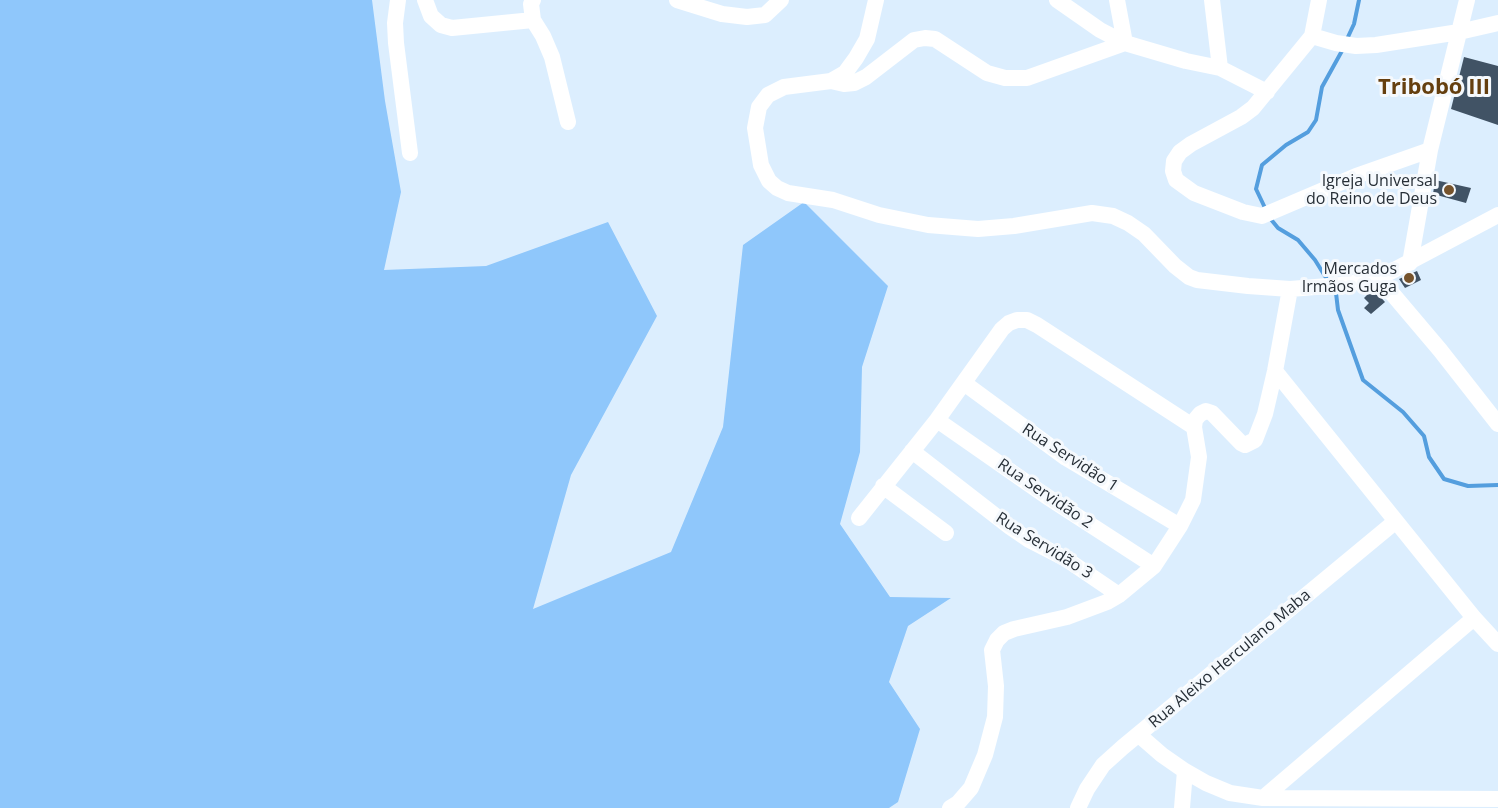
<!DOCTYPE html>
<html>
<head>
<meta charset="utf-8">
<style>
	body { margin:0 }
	canvas { display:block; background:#dceefe }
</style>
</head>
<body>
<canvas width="1498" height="808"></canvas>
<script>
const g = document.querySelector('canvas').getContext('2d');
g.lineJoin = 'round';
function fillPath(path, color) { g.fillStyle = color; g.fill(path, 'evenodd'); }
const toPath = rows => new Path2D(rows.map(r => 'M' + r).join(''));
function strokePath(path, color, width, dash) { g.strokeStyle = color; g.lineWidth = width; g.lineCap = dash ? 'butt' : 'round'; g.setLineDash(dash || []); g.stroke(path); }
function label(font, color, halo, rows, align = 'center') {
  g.font = font + ' "Open Sans",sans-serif'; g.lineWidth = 6; g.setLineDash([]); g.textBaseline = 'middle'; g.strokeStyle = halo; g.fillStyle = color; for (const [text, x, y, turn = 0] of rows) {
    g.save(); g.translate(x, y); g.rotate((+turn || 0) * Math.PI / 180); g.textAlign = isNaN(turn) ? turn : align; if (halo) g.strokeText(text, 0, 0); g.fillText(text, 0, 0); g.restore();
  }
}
const green = toPath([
	[0,0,372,0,385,101,401,192,384,270,486,266,608,222,657,316,571,475,533,609,671,552,723,427,743,245,804,202,888,286,862,367,860,452,840,524,890,597,951,598,908,626,889,682,920,729,898,802,889,808,0,808]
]);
const stream = toPath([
	[1347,39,1354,24,1359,0],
	[1266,210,1256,189,1262,165,1286,145,1308,132,1316,120,1322,87,1343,49],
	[1269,217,1278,228,1298,240,1315,260,1328,281],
	[1334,289,1336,293,1338,310,1363,380,1403,412,1424,436,1429,457,1444,479,1468,486,1498,485]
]);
const building = toPath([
	[1464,57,1498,66,1498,125,1451,109],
	[1435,180,1471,188,1466,203,1433,194],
	[1417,271,1421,280,1405,288,1399,279],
	[1372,290,1374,290,1385,302,1371,314,1364,308,1369,303,1364,298]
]);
const minor = toPath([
	[398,0,395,23,396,43,410,153],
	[425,0,431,16,441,25,452,28,533,20],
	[533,0,531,4,533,20,543,36,552,57,568,122],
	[677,0,722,14,747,17,765,15,781,0],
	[876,0,867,39,856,58,845,73,831,81,784,87,768,95,759,107,755,128,761,165,769,181,777,188,788,193,833,200,879,215,928,225,978,229,1014,226,1092,213,1113,216,1128,223,1144,234,1175,266,1189,277,1197,280,1248,286,1290,289,1341,285,1379,278,1498,215],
	[1057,0,1100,30,1125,43,1186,61,1220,68,1267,92],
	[1212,0,1220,68],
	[1319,0,1312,36,1253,108,1241,117,1191,144,1180,152,1174,161,1173,171,1176,180,1194,193,1243,212,1262,216,1356,176,1430,150],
	[1312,36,1336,43,1356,46,1376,45,1459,32,1498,23],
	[831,81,844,84,854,83,866,77,914,40,925,38,935,39,987,73,1005,78,1027,78,1125,43,1117,0],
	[1410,263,1430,150,1467,0],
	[1379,278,1440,350,1498,424],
	[1275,371,1474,618,1498,644],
	[964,383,1066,458,1180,526],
	[937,420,1046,496,1154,566],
	[912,451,1010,527,1029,540,1066,559,1119,595],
	[883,486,946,533],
	[859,518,937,420,1002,329,1009,323,1017,320,1027,320,1037,325,1194,427],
	[1139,735,1162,755,1185,771,1206,783,1230,793,1263,798,1498,799],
	[1263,798,1474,618],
	[950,808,958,803,971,788,985,755,995,717,996,686,992,650,997,640,1004,633,1014,629,1067,617,1107,602,1119,595,1154,566,1180,526,1193,500,1199,457,1194,427,1195,420,1200,414,1206,411,1212,413,1241,443,1245,445,1255,440,1265,414,1275,371,1290,289],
	[1078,808,1087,789,1103,765,1123,747,1396,521],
	[1182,808,1185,771]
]);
const markers = [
	[1449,190,6,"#76532c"],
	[1409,278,6,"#76532c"]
];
const poiNames = [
	["Igreja Universal",1437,181],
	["do Reino de Deus",1437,199],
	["Mercados",1397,269],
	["Irmãos Guga",1397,287]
];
const streetNames = [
	["Rua Servidão 1",1070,458,33],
	["Rua Servidão 2",1045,494,34],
	["Rua Servidão 3",1044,546,32],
	["Rua Aleixo Herculano Maba",1230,659,-40]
];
const districtNames = [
	["Tribobó III",1434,88]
];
fillPath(green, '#8fc7fb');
strokePath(stream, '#549ede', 4);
fillPath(building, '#415365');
strokePath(minor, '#fff', 16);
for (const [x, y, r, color] of markers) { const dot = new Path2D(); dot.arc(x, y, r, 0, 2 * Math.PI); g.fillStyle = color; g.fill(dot); strokePath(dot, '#f5f9fd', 2); }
label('16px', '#272f37', '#f5f9fd', poiNames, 'right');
label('16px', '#272f37', '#f5f9fd', streetNames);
label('bold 22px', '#653f0f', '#f5f9fd', districtNames);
</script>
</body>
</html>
